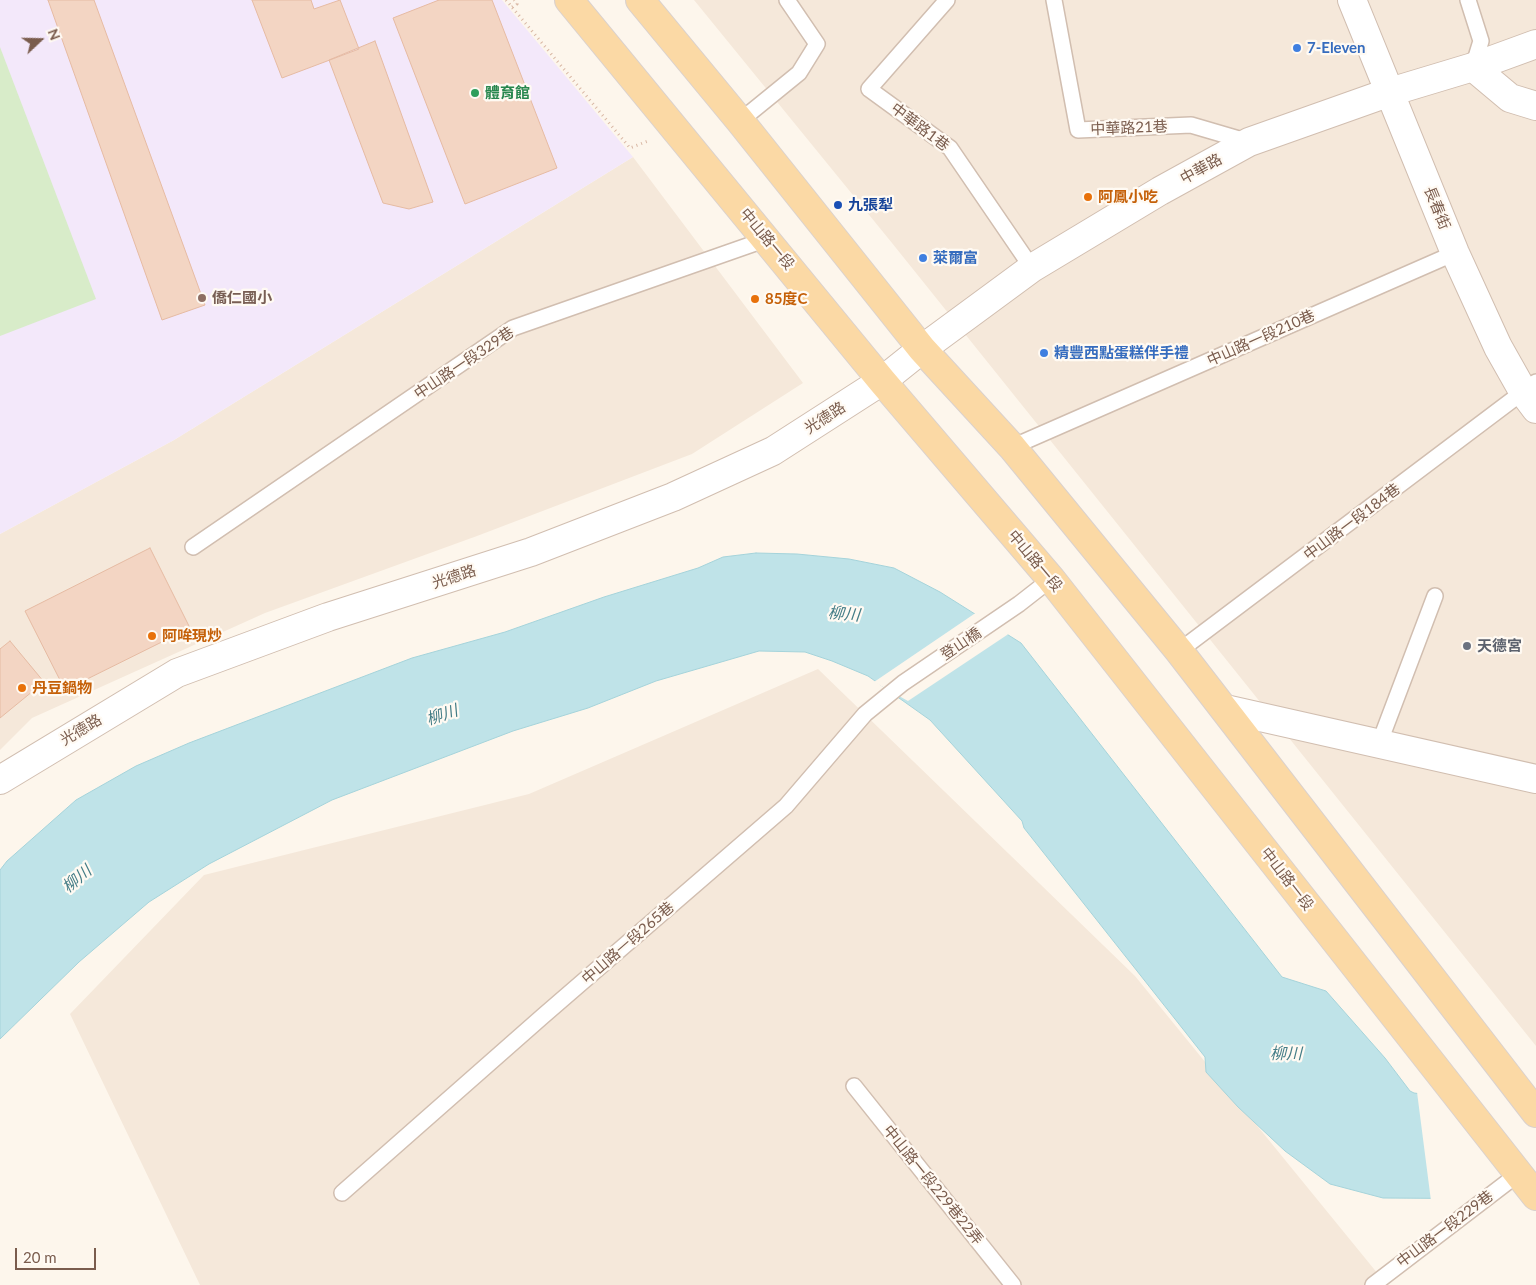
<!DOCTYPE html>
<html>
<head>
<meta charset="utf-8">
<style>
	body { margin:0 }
	#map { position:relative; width:1536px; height:1285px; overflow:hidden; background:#fdf6ec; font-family:Lato,sans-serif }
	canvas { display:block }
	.north { position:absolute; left:15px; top:15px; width:50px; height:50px; -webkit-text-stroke:4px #fffaf3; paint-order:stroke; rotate:69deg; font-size:14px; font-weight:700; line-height:20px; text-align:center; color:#7a5c4d }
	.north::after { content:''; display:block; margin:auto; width:18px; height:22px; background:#7a5c4d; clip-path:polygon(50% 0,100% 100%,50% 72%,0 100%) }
	.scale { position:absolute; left:15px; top:1248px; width:81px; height:22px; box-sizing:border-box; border:2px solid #7a5c4d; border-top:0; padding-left:6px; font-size:15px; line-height:18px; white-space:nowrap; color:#7a5c4d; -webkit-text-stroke:4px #fffaf3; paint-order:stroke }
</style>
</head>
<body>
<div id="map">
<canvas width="1536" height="1285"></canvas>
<div class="north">N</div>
<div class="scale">20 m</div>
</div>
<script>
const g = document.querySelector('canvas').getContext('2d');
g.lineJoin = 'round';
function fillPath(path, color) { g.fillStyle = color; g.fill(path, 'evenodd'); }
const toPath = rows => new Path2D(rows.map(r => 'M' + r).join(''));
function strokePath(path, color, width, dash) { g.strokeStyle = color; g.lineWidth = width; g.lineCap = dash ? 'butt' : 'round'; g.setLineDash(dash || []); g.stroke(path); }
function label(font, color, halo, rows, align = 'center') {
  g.font = font + ' Lato,"Noto Sans TC",sans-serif'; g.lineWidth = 4.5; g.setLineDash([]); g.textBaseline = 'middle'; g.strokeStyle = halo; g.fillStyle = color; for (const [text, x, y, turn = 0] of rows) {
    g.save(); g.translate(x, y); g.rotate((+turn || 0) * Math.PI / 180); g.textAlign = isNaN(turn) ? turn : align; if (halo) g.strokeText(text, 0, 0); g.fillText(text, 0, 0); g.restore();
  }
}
const residential = toPath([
	[694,0,1536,0,1536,1046,892,243],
	[633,157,803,383,692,454,477,536,265,613,32,718,0,750,0,534,174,440],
	[818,669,1135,976,1387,1285,200,1285,70,1014,204,875,529,794]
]);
const education = toPath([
	[0,0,502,0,633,157,174,440,0,534]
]);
const green = toPath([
	[0,47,96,299,0,336]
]);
const water = toPath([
	[756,553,797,554,849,559,894,568,940,592,1021,643,1282,977,1326,991,1385,1058,1410,1091,1414,1093,1536,1109,1536,1199,1383,1198,1330,1184,1285,1151,1238,1107,1206,1072,1205,1057,1024,828,1022,821,930,720,868,676,832,661,805,652,759,651,656,681,588,708,513,731,332,800,209,864,149,902,79,962,0,1039,0,870,7,861,76,800,136,766,189,743,412,658,505,632,604,597,698,568,723,557,756,553]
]);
const pier = toPath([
	[977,612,1010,633,908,701,874,682],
	[1417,1092,1536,1106,1536,1202,1431,1201]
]);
const building = toPath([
	[48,0,94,0,205,305,162,320,48,0],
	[252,0,311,0,314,9,340,0,359,49,282,78,252,0],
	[439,0,492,0,557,168,465,204,393,18,439,0],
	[375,41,433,202,409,209,383,203,329,60,375,41],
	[150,548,190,628,65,690,25,611,150,548],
	[10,641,44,682,0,718,0,649,10,641]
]);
const path = toPath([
	[506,0,630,148,648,141],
	[512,7,517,4,514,0]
]);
const lane = toPath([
	[947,0,869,89,950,148,1032,268],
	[1054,0,1078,130,1191,125,1249,142],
	[1468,0,1481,41,1473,67],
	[740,121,799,73,817,44,787,0],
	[1012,447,1455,253],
	[193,547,513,328,767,239],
	[1179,651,1536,382],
	[1379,744,1435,596],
	[854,1086,1013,1285],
	[342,1193,543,1016,786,806,865,714,903,683,1019,604,1051,579],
	[1373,1285,1518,1174]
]);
const street = toPath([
	[1352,0,1455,253,1498,347,1524,393,1536,409],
	[1473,67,1510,98,1536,106],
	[1225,709,1536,779],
	[0,780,177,673,328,617,531,552,673,497,773,451,882,381,922,349,1032,268,1160,191,1249,142,1390,92,1473,67,1536,44]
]);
const primary = toPath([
	[569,0,882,381,1051,579,1536,1196],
	[640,0,740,121,922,349,1012,447,1179,651,1536,1113]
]);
const markers = [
	[1297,48,5,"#3f7fe0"],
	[475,93,5,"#2e9e5b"],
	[1088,197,5,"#e8710a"],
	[838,205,5,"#1a4fb4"],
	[923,258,5,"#3f7fe0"],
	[202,298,5,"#8d6e63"],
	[755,299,5,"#e8710a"],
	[1044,353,5,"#3f7fe0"],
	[152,636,5,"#e8710a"],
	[1467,646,5,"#6b7280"],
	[22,688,5,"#e8710a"]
];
const shopNames = [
	["7-Eleven",1307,48],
	["萊爾富",933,258],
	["精豐西點蛋糕伴手禮",1054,353]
];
const leisureNames = [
	["體育館",485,93]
];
const streetNames = [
	["中華路1巷",920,127,37],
	["中華路21巷",1129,128,-2],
	["中華路",1201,169,-29],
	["長春街",1437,208,68],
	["中山路一段",767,239,50],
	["中山路一段210巷",1261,338,-24],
	["中山路一段329巷",464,363,-34],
	["光德路",825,418,-33],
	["中山路一段184巷",1352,522,-37],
	["中山路一段",1035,561,50],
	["光德路",454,577,-18],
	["登山橋",961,644,-34],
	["光德路",81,730,-31],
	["中山路一段",1287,879,52],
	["中山路一段265巷",628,943,-41],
	["中山路一段229巷22弄",933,1185,51],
	["中山路一段229巷",1445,1229,-37]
];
const foodNames = [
	["阿鳳小吃",1098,197],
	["85度C",765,299],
	["阿哞現炒",162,636],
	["丹豆鍋物",32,688]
];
const transitNames = [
	["九張犁",848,205]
];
const educationNames = [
	["僑仁國小",212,298]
];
const worshipNames = [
	["天德宮",1477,646]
];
const waterNames = [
	["柳川",844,614,5],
	["柳川",442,715,-19],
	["柳川",77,879,-40],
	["柳川",1286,1054]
];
fillPath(residential, '#f5e8da');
fillPath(education, '#f3e8fa');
fillPath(green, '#d8ecc9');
fillPath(water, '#bfe3e8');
strokePath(water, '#a5d3da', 1);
fillPath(pier, '#fdf6ec');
fillPath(building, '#f3d5c3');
strokePath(building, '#e6bba3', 1);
strokePath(lane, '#d1beb0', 18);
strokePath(street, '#d1beb0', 30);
strokePath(primary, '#dad1cd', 30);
strokePath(path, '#d9b8a5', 3, [1, 4]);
strokePath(lane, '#fff', 15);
strokePath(street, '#fff', 28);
strokePath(primary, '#fbd9a5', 28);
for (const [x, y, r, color] of markers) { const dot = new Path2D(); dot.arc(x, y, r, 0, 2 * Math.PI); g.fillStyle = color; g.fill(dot); strokePath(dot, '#fffaf3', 2); }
label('bold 15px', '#366cbe', '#fffaf3', shopNames, 'left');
label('bold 15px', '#27864d', '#fffaf3', leisureNames, 'left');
label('15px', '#7a5c4d', '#fffaf3', streetNames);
label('bold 15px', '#c56008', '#fffaf3', foodNames, 'left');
label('bold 15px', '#164399', '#fffaf3', transitNames, 'left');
label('bold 15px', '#785e54', '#fffaf3', educationNames, 'left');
label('bold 15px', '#5b616d', '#fffaf3', worshipNames, 'left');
label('italic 16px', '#437c86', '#fffaf3', waterNames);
</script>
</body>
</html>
